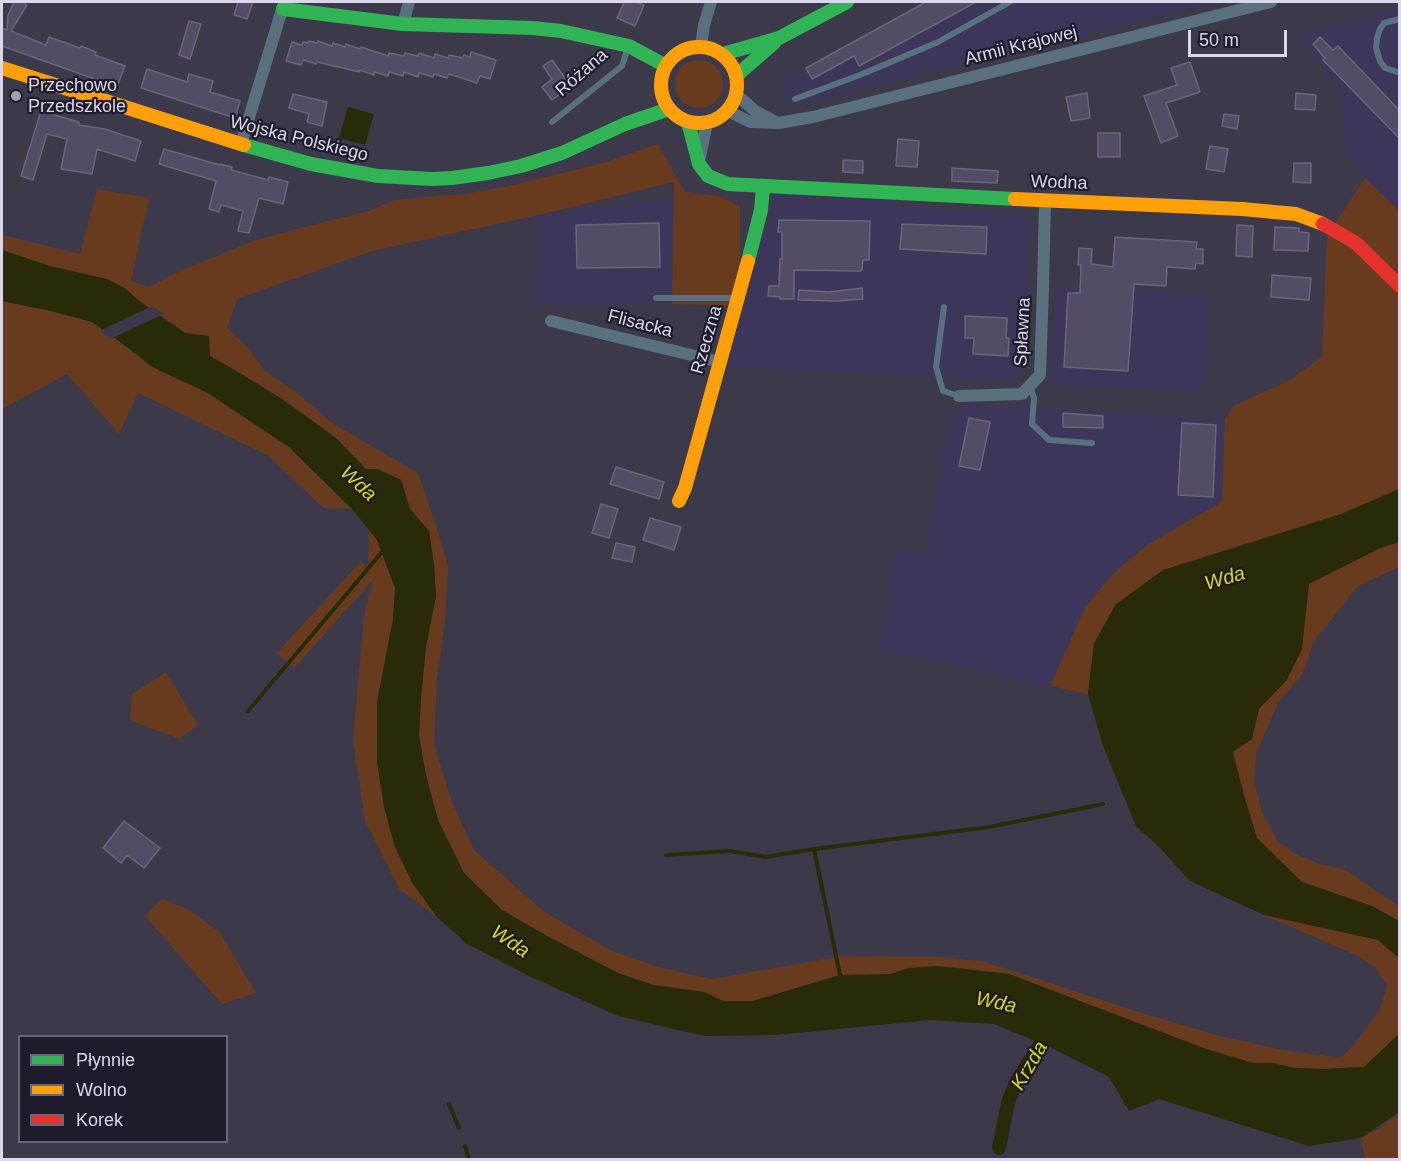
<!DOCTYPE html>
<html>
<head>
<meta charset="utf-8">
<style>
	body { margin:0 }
	#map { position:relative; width:1401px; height:1161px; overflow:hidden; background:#3c394b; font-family:Arial,sans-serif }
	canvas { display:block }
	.frame { position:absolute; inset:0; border:3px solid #dad7ed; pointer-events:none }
	.legend { position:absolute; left:18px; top:1035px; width:210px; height:108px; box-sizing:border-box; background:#1e1b2b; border:2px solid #696679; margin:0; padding:8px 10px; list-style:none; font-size:18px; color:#dad7ed }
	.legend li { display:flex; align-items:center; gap:12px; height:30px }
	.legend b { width:30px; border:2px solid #696679 }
	.scale { position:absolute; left:1188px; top:30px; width:99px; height:27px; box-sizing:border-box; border:3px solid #dad7ed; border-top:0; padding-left:8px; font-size:18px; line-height:21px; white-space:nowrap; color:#dad7ed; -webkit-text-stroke:4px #1e1b2b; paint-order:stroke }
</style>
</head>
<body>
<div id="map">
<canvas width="1401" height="1161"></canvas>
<div class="frame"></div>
<ul class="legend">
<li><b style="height:8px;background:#30b455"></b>Płynnie</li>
<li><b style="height:8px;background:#ff9f0a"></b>Wolno</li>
<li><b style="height:8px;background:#e5322d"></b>Korek</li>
</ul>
<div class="scale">50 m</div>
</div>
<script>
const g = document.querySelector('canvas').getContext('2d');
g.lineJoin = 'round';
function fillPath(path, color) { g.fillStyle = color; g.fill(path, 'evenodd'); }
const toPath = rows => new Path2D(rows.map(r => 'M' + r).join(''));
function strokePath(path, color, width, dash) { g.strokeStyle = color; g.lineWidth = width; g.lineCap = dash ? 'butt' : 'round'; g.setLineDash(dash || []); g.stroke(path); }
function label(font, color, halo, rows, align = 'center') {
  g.font = font + ' Arial,sans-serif'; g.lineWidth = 4.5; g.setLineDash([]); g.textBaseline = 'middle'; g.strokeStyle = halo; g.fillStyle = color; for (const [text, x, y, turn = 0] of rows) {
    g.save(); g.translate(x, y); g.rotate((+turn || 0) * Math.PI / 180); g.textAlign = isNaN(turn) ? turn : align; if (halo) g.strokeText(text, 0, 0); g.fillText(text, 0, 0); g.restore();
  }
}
const built = toPath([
	[926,2,1217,2,787,106,781,81],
	[1399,8,1399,211,1365,178,1346,147,1337,85,1297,35],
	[772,192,893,199,892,206,1022,215,1030,223,1028,292,1023,369,1014,380,724,366],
	[674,199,672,304,534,305,538,215],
	[1056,287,1208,295,1204,391,1049,384],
	[965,404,1225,419,1222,502,1085,607,1050,686,878,649,899,547,926,554,950,414]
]);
const green = toPath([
	'675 84a24 24 0 1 1 48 0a24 24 0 1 1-48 0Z',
	[658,144,685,192,718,196,740,206,740,306,672,304,674,182,538,215,372,251,237,299,227,328,247,347,265,371,296,392,332,423,418,473,434,519,448,566,445,618,437,680,434,744,451,800,474,850,543,911,612,951,662,968,713,979,842,956,939,957,982,961,1148,1015,1224,1037,1284,1050,1341,1058,1356,1042,1380,1009,1387,986,1375,967,1358,956,1264,915,1378,940,1399,958,1399,1034,1364,1067,1325,1069,1294,1068,1273,1063,1253,1063,1206,1049,1009,974,938,966,909,968,890,974,840,975,753,1001,723,1001,704,992,653,985,618,973,547,936,502,910,464,873,438,820,426,775,419,736,421,697,426,647,436,597,429,531,410,509,401,480,378,469,366,469,336,438,282,399,233,369,209,356,209,336,185,333,138,300,126,289,107,279,50,266,2,250,2,235,80,254,97,189,149,198,131,281,149,287,180,271,253,241,300,228,369,211,394,200,464,194,509,186,606,162],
	[1365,178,1399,211,1399,489,1341,514,1094,643,1088,694,1050,686,1085,607,1114,573,1147,545,1188,521,1222,502,1225,419,1235,405,1288,381,1322,357,1327,236],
	[2,301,51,311,92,322,127,347,152,367,208,393,289,447,352,509,323,508,269,456,138,393,119,434,67,374,2,409],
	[369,530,377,540,395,588,393,619,377,762,384,807,395,847,413,884,437,917,399,889,365,821,353,740,364,616,373,580,294,668,277,653,361,561,368,570],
	[1399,542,1399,567,1358,586,1314,641,1302,675,1279,701,1256,754,1254,782,1262,812,1278,841,1295,854,1320,864,1346,870,1388,899,1399,906,1399,921,1372,906,1302,882,1261,864,1144,636,1309,584,1378,549],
	[166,672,198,725,179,739,130,720,132,694],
	[162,899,190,910,220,933,256,993,222,1004,145,916],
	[1399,1114,1399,1159,1365,1159,1361,1138,1375,1131]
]);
const water = toPath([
	[348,107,374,114,365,145,339,138],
	[2,250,50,266,107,279,126,289,138,300,185,333,209,336,210,356,233,369,282,399,336,438,366,469,377,469,401,480,410,509,429,531,434,564,436,596,426,647,421,697,419,736,426,775,438,820,464,873,502,910,547,936,618,973,653,985,704,992,723,1001,753,1001,840,975,890,974,909,968,938,966,1009,974,1206,1049,1253,1063,1273,1063,1294,1068,1325,1069,1364,1067,1399,1034,1399,1112,1361,1138,1309,1146,1159,1099,1129,1111,1109,1077,1050,1047,994,1024,931,1020,776,1035,704,1036,618,1016,531,977,467,944,437,917,413,884,395,847,384,807,377,762,377,702,393,619,395,588,377,540,352,509,289,447,208,393,152,367,127,347,92,322,51,311,2,301],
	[1399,489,1399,542,1378,549,1309,584,1302,649,1287,680,1259,709,1252,739,1233,752,1244,795,1257,838,1302,882,1372,906,1399,921,1399,958,1378,940,1264,915,1190,881,1160,848,1136,826,1103,746,1088,694,1094,643,1116,604,1163,570,1341,514]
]);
const pier = toPath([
	[152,306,164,314,110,339,102,333,101,330]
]);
const stream = toPath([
	[248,711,382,552],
	[666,855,730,851,766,857,814,849],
	[840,975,814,849,989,827,1103,804],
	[449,1104,459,1128],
	[465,1146,469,1160]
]);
const canal = toPath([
	[999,1148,1008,1103,1016,1082,1051,1028]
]);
const building = toPath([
	[14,2,25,2,25,4,27,5,11,31,46,45,49,37,80,48,81,46,96,52,95,55,125,66,117,87,2,46,2,28,7,30,8,15,14,2],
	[238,2,253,2,247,19,234,15,238,2],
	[624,2,635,2,644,5,635,26,617,18,624,2],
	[926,2,976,2,859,66,854,56,812,79,806,68,926,2],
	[189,21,201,24,190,59,179,55,189,21],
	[1320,37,1333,50,1338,46,1400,111,1400,139,1323,60,1325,58,1313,44,1320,37],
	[309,41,317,43,318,41,332,46,333,43,345,47,346,44,360,49,361,47,388,56,389,53,404,56,405,53,418,56,419,53,434,58,435,54,448,58,449,55,463,58,464,55,470,57,471,52,496,60,490,79,480,76,477,83,449,74,447,78,434,74,433,77,419,73,418,77,404,72,403,76,389,72,388,76,374,72,374,75,359,70,359,72,317,62,316,64,303,60,301,65,286,61,292,42,302,45,303,42,308,43,309,41],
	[552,60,571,86,552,100,542,87,552,79,543,66,552,60],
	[1190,62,1200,92,1166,103,1178,136,1161,143,1144,96,1177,85,1171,68,1190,62],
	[147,69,187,82,189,74,213,81,210,92,240,101,235,118,141,88,147,69],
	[1087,93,1090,118,1071,121,1066,97,1087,93],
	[1296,93,1316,95,1315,110,1295,109,1296,93],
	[293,94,327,102,322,126,307,122,309,114,289,108,293,94],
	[41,111,79,122,79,125,105,129,141,141,135,161,97,149,92,174,61,169,67,139,47,134,33,180,21,176,41,111],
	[1224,114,1239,116,1237,129,1222,126,1224,114],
	[1098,133,1120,133,1120,157,1098,157,1098,133],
	[898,139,919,141,917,167,896,166,898,139],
	[1210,146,1228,149,1224,172,1206,169,1210,146],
	[164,149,220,165,220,164,232,167,231,170,268,180,269,177,288,182,283,204,259,198,249,233,238,231,243,211,221,205,219,212,209,209,216,181,159,164,164,149],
	[843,160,863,161,863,173,843,172,843,160],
	[1294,163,1311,163,1311,183,1293,182,1294,163],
	[952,168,998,171,997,183,952,181,952,168],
	[779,220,870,221,869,260,863,260,862,270,860,271,794,270,794,299,780,299,780,297,768,296,769,286,779,286,780,259,782,259,782,232,778,232,779,220],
	[659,223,660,267,577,268,576,225,659,223],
	[902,224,987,227,986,254,900,249,902,224],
	[1237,225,1253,226,1252,257,1236,256,1237,225],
	[1275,227,1299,228,1299,232,1309,233,1308,251,1274,250,1275,227],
	[1115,237,1197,242,1196,249,1203,249,1203,264,1196,263,1195,269,1167,267,1166,286,1134,284,1128,371,1064,367,1068,293,1080,293,1081,265,1078,265,1079,248,1092,249,1091,264,1113,267,1115,237],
	[1272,275,1311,278,1309,300,1271,297,1272,275],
	[862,288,863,299,836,301,798,300,799,290,829,292,862,288],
	[965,316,1007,318,1006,338,1009,338,1008,356,973,354,974,338,965,338,965,316],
	[1063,413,1103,416,1103,428,1063,427,1063,413],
	[969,418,990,422,980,470,959,466,969,418],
	[1182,423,1216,425,1213,497,1178,495,1182,423],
	[616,467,664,482,659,499,610,484,616,467],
	[601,504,618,509,609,538,592,533,601,504],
	[650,518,681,527,674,550,643,540,650,518],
	[616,543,635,547,632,562,612,558,616,543],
	[124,821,160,848,144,868,127,855,121,863,103,848,124,821]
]);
const lane = toPath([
	[1400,19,1384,23,1380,29,1377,38,1376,48,1380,61,1385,68,1400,73],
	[795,99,860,75,938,42,1010,2],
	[552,122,622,66,628,47],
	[656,298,734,298],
	[944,307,936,367,943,391,959,396],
	[1030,387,1034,398,1032,424,1049,440,1092,443]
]);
const street = toPath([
	[403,24,409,2],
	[701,46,704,25,711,2],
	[737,95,755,111,774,121],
	[728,111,750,122,778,123,813,117,1271,2],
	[241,144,284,3],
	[700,157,707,123],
	[551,321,720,362],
	[959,396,1022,394,1040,375,1043,287,1045,200]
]);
const fast = toPath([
	[283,9,403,24,533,28,561,31,629,46,666,66],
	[723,54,779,38,847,2],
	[737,75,774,43],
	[688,122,699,164,708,176,728,184,1015,199],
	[244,145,311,164,378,176,432,179,452,178,488,173,521,166,562,153,625,124,669,109],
	[748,261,761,210,763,187]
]);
const slow = toPath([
	'661 85a38 38 0 1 1 76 0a38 38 0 1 1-76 0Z',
	[2,68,244,145],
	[1015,199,1242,209,1296,214,1323,224],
	[679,501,685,488,748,261]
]);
const jam = toPath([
	[1323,224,1356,243,1400,286]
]);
const markers = [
	[16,96,6,"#a3a0b4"]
];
const streetNames = [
	["Armii Krajowej",1021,46,-14],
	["Różana",582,73,-41],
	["Wojska Polskiego",299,139,14],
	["Wodna",1059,183,2],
	["Flisacka",640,324,14],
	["Spławna",1023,332,-87],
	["Rzeczna",707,340,-74]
];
const poiNames = [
	["Przechowo",28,86],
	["Przedszkole",28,107]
];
const waterNames = [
	["Wda",358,484,43],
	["Wda",1225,579,-16],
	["Wda",510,942,34],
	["Wda",996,1003,12],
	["Krzda",1030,1066,-60]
];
fillPath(built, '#3d365b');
fillPath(green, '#683b1f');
fillPath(water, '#292a07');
fillPath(pier, '#3c394b');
strokePath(stream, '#292a07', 4);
strokePath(canal, '#292a07', 14);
fillPath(building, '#534c67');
strokePath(building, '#696776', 1.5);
strokePath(lane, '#59707e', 6);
strokePath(street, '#59707e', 12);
strokePath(fast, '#30b455', 14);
strokePath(slow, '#ff9f0a', 14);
strokePath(jam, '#e5322d', 14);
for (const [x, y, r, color] of markers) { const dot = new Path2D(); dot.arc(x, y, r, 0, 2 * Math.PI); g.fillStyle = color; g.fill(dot); strokePath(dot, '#1e1b2b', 2); }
label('18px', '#dad7ed', '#1e1b2b', streetNames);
label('18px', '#dad7ed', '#1e1b2b', poiNames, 'left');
label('italic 20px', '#d7db1e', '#1e1b2b', waterNames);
</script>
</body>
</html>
